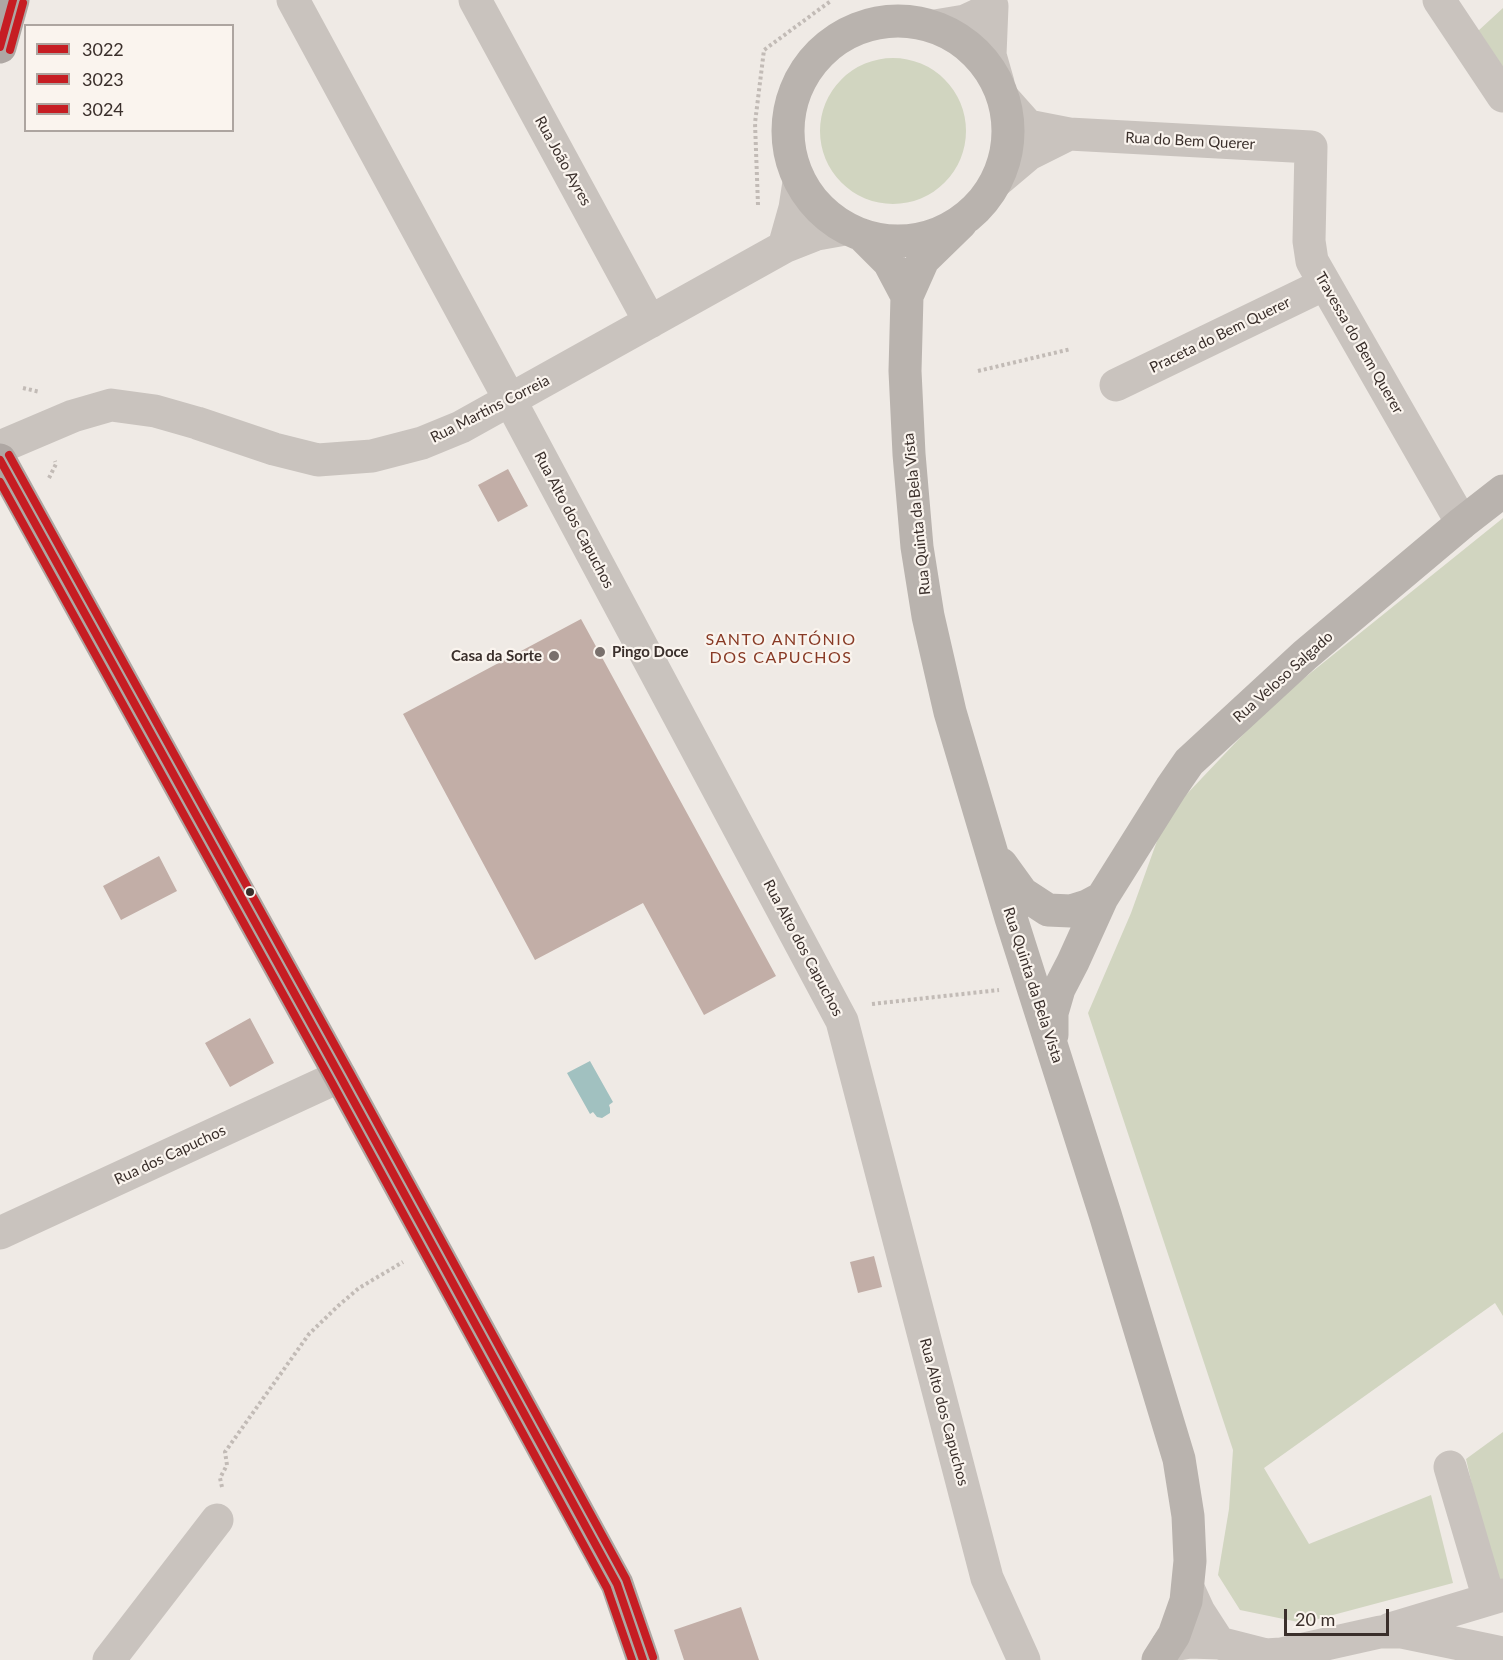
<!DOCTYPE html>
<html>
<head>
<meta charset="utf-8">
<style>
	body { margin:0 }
	#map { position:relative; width:1503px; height:1660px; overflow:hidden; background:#efeae5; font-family:Lato,sans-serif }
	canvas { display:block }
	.legend { position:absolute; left:24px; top:24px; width:210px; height:108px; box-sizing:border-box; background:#faf4ee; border:2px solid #ada5a0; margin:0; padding:8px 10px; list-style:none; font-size:18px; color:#3a2f2b }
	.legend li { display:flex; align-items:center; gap:12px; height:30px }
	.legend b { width:30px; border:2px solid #ada5a0 }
	.scale { position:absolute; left:1284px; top:1609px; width:105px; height:27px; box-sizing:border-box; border:3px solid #3a2f2b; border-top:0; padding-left:8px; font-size:18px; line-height:21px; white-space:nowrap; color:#3a2f2b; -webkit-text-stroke:4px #faf4ee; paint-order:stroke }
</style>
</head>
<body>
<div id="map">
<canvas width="1503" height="1660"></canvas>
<ul class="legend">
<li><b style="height:8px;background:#c61d23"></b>3022</li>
<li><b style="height:8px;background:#c61d23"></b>3023</li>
<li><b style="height:8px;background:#c61d23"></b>3024</li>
</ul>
<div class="scale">20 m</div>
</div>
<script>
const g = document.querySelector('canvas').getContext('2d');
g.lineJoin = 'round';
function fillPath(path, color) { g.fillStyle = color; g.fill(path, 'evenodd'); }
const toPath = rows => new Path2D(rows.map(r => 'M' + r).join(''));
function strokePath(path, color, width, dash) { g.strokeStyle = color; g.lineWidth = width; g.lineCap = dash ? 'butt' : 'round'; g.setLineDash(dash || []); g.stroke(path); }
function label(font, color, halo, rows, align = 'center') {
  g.font = font + ' Lato,sans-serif'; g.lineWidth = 4.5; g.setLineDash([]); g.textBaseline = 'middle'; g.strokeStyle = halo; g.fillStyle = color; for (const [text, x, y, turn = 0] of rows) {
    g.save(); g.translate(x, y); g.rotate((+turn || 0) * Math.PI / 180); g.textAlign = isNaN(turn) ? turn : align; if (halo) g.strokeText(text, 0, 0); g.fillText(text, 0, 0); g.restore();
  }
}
const green = toPath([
	[1503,8,1503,68,1478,31],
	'820 131a73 73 0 1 1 146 0a73 73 0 1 1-146 0Z',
	[1503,518,1503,1316,1495,1303,1264,1468,1309,1544,1431,1495,1453,1583,1303,1623,1240,1610,1218,1575,1229,1509,1233,1450,1088,1013,1131,913,1166,816,1272,704],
	[1503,1432,1503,1586,1496,1589,1466,1459]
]);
const water = toPath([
	[590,1061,613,1102,609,1105,610,1108,610,1113,602,1118,597,1117,593,1112,590,1114,567,1073]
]);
const building = toPath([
	[508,469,528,506,498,522,478,485],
	[581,619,776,976,704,1015,643,903,535,960,403,714],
	[159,856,177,891,121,920,103,886],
	[250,1018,274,1063,230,1087,205,1043],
	[874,1256,882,1287,858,1293,850,1262],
	[741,1607,759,1660,684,1660,674,1630]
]);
const path = toPath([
	[758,205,755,123,764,50,832,0],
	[978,371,1071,349],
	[23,388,40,392],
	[49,478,56,464,55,461],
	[872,1004,999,990],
	[222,1487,220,1478,227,1465,225,1452,309,1334,338,1306,359,1288,403,1262]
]);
const street = toPath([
	[293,0,510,400,842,1021,987,1578,1024,1660],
	[475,0,650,322],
	[1439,0,1503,96],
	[935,26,965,21,978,15,992,6,990,55,998,83],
	[1069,134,1311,147,1309,241,1312,261,1462,523],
	[997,181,1029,154,1069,134,1028,126,1004,99],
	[799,182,795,208,784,247,817,234,845,229],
	[1116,385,1325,284],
	[0,447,73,416,111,405,155,411,197,423,274,449,318,460,372,456,422,443,461,427,784,247],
	[0,1233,340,1076],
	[1450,1467,1489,1599],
	[1390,1629,1503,1595],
	[1219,1643,1266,1655,1281,1654,1380,1632,1402,1632,1503,1653],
	[1167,1646,1190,1642,1219,1643,1199,1612,1188,1588],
	[109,1660,217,1520]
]);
const secondary = toPath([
	'788 131a110 110 0 1 1 220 0a110 110 0 1 1-220 0Z',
	[961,223,923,260,907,296,905,371,909,454,917,547,928,616,950,712,1011,918,1105,1214,1179,1459,1188,1516,1190,1561,1186,1601,1174,1635,1158,1660],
	[863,236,889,262,907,296],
	[1001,864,1022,893,1048,910,1071,911,1087,906,1102,898],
	[1052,1035,1052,1013,1059,989,1073,962,1102,898,1171,788,1189,762,1305,655,1462,523,1503,491]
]);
const primary = toPath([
	[0,47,13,0],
	[0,460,340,1076,617,1584,643,1660]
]);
const bus1 = toPath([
	[0,47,13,0],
	[0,460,340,1076,617,1584,643,1660]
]);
const bus2 = toPath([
	[10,50,23,3],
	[0,482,331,1081,607,1588,632,1660]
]);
const bus3 = toPath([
	[9,455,349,1071,626,1579,653,1657]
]);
const markers = [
	[600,652,6,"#79706c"],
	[554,656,6,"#79706c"],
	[250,892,5,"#3a2f2b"]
];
const streetNames = [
	["Rua do Bem Querer",1190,141,3],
	["Rua João Ayres",563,161,61],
	["Praceta do Bem Querer",1220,335,-26],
	["Travessa do Bem Querer",1359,343,60],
	["Rua Martins Correia",490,409,-27],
	["Rua Quinta da Bela Vista",917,514,-96],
	["Rua Alto dos Capuchos",574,520,62],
	["Rua Veloso Salgado",1283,677,-42],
	["Rua Alto dos Capuchos",803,948,62],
	["Rua Quinta da Bela Vista",1033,985,72],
	["Rua dos Capuchos",170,1155,-25],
	["Rua Alto dos Capuchos",944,1412,75]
];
const poiNames = [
	["Pingo Doce",612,652],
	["Casa da Sorte",542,656,"right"]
];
const neighbourhoodNames = [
	["SANTO ANTÓNIO",781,640],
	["DOS CAPUCHOS",781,658]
];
fillPath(green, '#d1d5c0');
fillPath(water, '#a1c1c0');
fillPath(building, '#c2aea7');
strokePath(path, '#c2bbb6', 4, [3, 3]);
strokePath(street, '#c9c3be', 33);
strokePath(secondary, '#b9b3ae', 33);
strokePath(primary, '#aea7a3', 33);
strokePath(bus1, '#c61d23', 8);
strokePath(bus2, '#c61d23', 8);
strokePath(bus3, '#c61d23', 8);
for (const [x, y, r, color] of markers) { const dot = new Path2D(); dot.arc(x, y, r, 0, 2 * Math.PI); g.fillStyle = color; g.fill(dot); strokePath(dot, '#faf4ee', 2); }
label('15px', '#3a2f2b', '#faf4ee', streetNames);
label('bold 15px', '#3a2f2b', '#faf4ee', poiNames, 'left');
g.letterSpacing = '1.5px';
label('16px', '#883a25', '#faf4ee', neighbourhoodNames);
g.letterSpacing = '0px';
</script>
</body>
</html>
